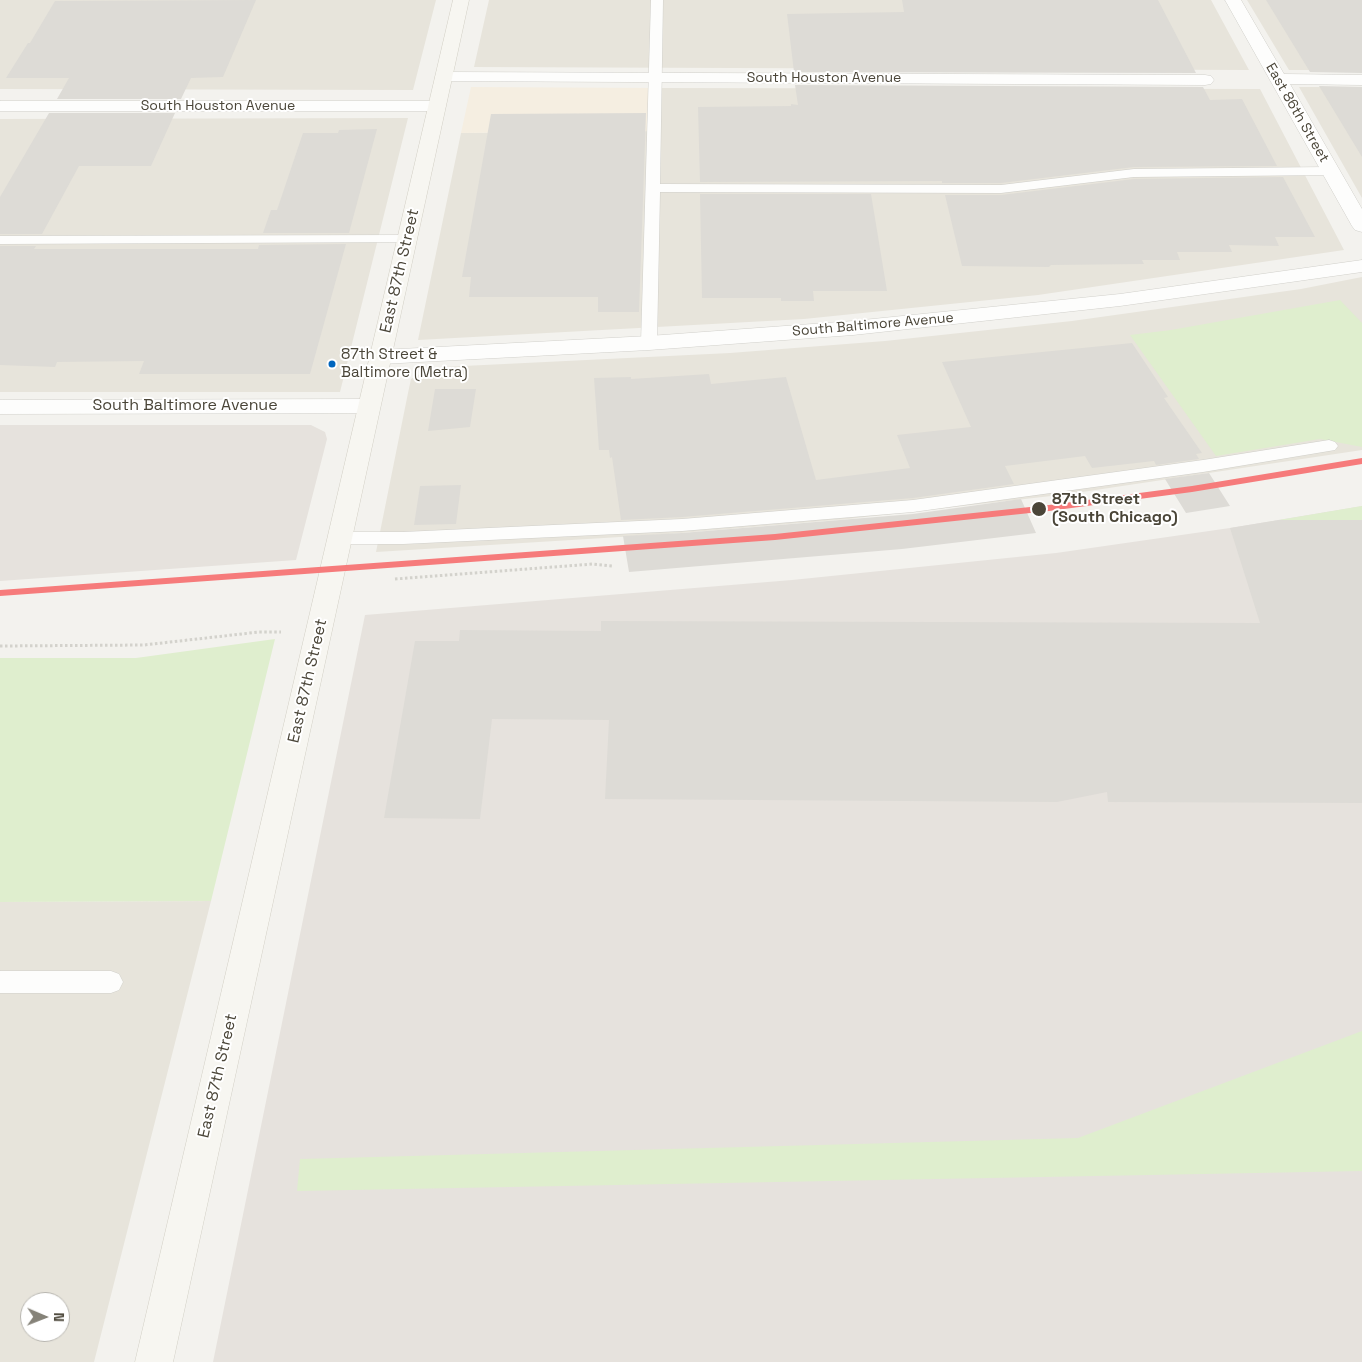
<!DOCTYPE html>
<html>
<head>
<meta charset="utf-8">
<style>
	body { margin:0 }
	#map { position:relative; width:1362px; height:1362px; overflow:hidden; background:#f3f2ee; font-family:"Space Grotesk",sans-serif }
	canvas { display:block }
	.north { position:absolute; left:20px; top:1292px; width:50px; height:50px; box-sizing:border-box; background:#fff; border:1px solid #b7b5af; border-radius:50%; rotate:91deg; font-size:14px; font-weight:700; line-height:20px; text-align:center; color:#4a4538 }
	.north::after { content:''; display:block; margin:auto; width:18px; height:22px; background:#858278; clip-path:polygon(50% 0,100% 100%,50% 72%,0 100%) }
</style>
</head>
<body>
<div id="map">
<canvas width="1362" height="1362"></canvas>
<div class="north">N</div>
</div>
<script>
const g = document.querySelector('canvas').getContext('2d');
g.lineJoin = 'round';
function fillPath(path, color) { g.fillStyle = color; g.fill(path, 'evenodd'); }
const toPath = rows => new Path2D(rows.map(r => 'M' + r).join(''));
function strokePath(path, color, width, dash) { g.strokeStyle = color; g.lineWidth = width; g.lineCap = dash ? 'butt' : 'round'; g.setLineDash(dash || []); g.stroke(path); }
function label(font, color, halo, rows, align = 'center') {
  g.font = font + ' "Space Grotesk",sans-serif'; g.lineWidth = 4; g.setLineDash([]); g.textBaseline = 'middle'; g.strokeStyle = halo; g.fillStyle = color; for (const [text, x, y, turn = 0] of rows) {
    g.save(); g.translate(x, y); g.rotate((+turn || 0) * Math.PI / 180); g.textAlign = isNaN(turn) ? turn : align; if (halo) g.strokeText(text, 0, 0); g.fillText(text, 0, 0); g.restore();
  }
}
const residential = toPath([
	[0,0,436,0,413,90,0,89],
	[489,0,1211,0,1249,70,474,67],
	[1247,0,1362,0,1362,70,1289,70],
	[1299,87,1362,87,1362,198],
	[655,88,1260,89,1344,250,1038,295,804,319,418,340,461,133,654,131],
	[408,118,340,392,0,392,0,119],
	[1362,277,1362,450,1069,494,848,519,669,534,376,552,408,393,411,379,425,371,443,367,730,353,885,341,1072,321,1301,289],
	[211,901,94,1362,0,1362,0,902],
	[30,1302,60,1302,60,1332,30,1332]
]);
const commercial = toPath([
	[471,87,655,88,654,131,461,133]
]);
const industrial = toPath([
	[0,425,311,425,325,432,327,439,296,560,0,581],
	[1362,506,1362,1362,213,1362,365,615,792,580,1056,553,1230,528]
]);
const green = toPath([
	[1340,300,1362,323,1362,447,1320,439,1216,456,1130,335,1171,330],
	[1362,506,1362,520,1279,520],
	[275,639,211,901,0,902,0,658,136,658],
	[1362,1031,1362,1171,297,1191,300,1159,1078,1138]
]);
const building = toPath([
	[256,0,223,77,191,78,181,99,57,99,69,78,6,78,28,43,30,43,55,1],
	[902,0,1158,0,1196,73,794,72,787,14,904,12],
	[1266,0,1362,0,1362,73,1310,72],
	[795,85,1203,87,1210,100,1242,99,1277,166,1134,167,1001,183,942,183,942,181,700,182,698,107,791,106,791,104,798,105],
	[1319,86,1362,87,1362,157],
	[49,113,175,113,151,166,79,166,42,234,0,234,0,197],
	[646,113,639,312,598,312,598,297,469,297,471,277,462,277,491,114],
	[377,129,349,233,263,233,271,210,277,210,303,133,338,133,339,130],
	[1283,177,1315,237,1275,237,1279,246,1229,245,1232,252,1177,252,1180,260,1142,260,1144,264,1051,265,1049,267,962,266,945,195,1001,195,1134,179],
	[700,194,871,194,887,291,813,291,814,301,781,301,781,298,702,298],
	[346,244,310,374,139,374,144,361,57,362,55,367,0,365,0,246,36,246,34,249,258,249,259,245],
	[1132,343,1168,397,1164,398,1202,453,1196,454,1199,459,1156,465,1154,461,1092,468,1085,456,1005,466,1014,484,913,498,682,517,621,520,612,457,610,458,609,450,599,450,594,378,631,377,631,379,709,374,711,384,786,377,816,480,910,468,897,435,971,427,942,362],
	[435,389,476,389,470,427,428,431],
	[1209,473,1230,506,1186,513,1165,479],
	[461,485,456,524,414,525,420,486],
	[1021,499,1036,533,902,549,629,572,623,536,682,533,913,514],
	[1279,520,1362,520,1362,803,1108,802,1107,792,1057,802,605,799,609,720,492,719,480,819,384,818,415,641,459,641,460,630,601,631,601,621,1260,623,1230,528]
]);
const path = toPath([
	[395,579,593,564,613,566],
	[0,646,144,645,259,632,281,632]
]);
const service = toPath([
	[651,0,663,0,660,184,1001,185,1134,169,1330,167,1337,171,1330,175,1134,177,1001,193,660,192,657,343,655,346,649,348,643,346,641,343,651,0],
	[407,235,412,236,414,239,412,242,0,244,0,236,407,235],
	[1329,440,1335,442,1338,446,1335,450,1203,472,913,512,682,531,403,544,340,544,334,543,331,538,334,533,340,532,403,532,682,519,913,500,1203,460,1329,440],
	[0,971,111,971,119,974,123,982,119,990,111,993,0,993,0,971]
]);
const minor = toPath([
	[1225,0,1241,0,1284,74,1362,75,1362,85,1290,84,1362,209,1362,232,1355,230,1352,226,1225,0],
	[444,72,1205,75,1211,76,1214,80,1211,84,1205,85,438,81,435,77,438,73,444,72],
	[0,101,437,101,443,102,446,106,443,110,437,111,0,111,0,101],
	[1362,260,1362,272,1120,306,853,335,649,350,381,364,373,362,370,357,373,352,381,350,649,336,853,321,1120,294,1362,260],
	[369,399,377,401,380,406,377,411,369,413,0,414,0,400,369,399]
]);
const secondary = toPath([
	[453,0,469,0,173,1362,135,1362,453,0]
]);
const rail1 = toPath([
	[1362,458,1362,464,1192,492,1049,511,775,540,0,596,0,590,775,534,1049,505,1192,486,1362,458]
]);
const markers = [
	[332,364,4.5,"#0065bd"],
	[1039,509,8,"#4a4538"]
];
const farStreetnames = [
	["South Houston Avenue",824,78],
	["South Houston Avenue",218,106],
	["East 86th Street",1297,113,60],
	["South Baltimore Avenue",873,325,-5]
];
const busNames = [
	["87th Street &",341,355],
	["Baltimore (Metra)",341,373]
];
const streetNames = [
	["East 87th Street",400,271,-77],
	["South Baltimore Avenue",185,406],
	["East 87th Street",308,681,-77],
	["East 87th Street",218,1076,-77]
];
const stopNames = [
	["87th Street",1052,500],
	["(South Chicago)",1052,518]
];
fillPath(residential, '#e7e4db');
fillPath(commercial, '#f5eee1');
fillPath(industrial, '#e6e2dd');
fillPath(green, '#dfeece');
fillPath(building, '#dddbd6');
strokePath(service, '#d1d0cb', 1);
strokePath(minor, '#d1d0cb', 1);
strokePath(secondary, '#d2cfc5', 1);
strokePath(path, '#d3d2cc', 3, [2.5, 2.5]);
fillPath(service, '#fdfdfc');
fillPath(minor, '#fdfdfc');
fillPath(secondary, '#f7f6f1');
fillPath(rail1, '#f67b7b');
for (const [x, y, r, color] of markers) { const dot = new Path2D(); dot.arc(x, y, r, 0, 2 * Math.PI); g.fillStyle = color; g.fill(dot); strokePath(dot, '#fff', 2); }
label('14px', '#4a4538', '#fff', farStreetnames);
label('15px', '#4a4538', '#fff', busNames, 'left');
label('16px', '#4a4538', '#fff', streetNames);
label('bold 16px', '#4a4538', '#fff', stopNames, 'left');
</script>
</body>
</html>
